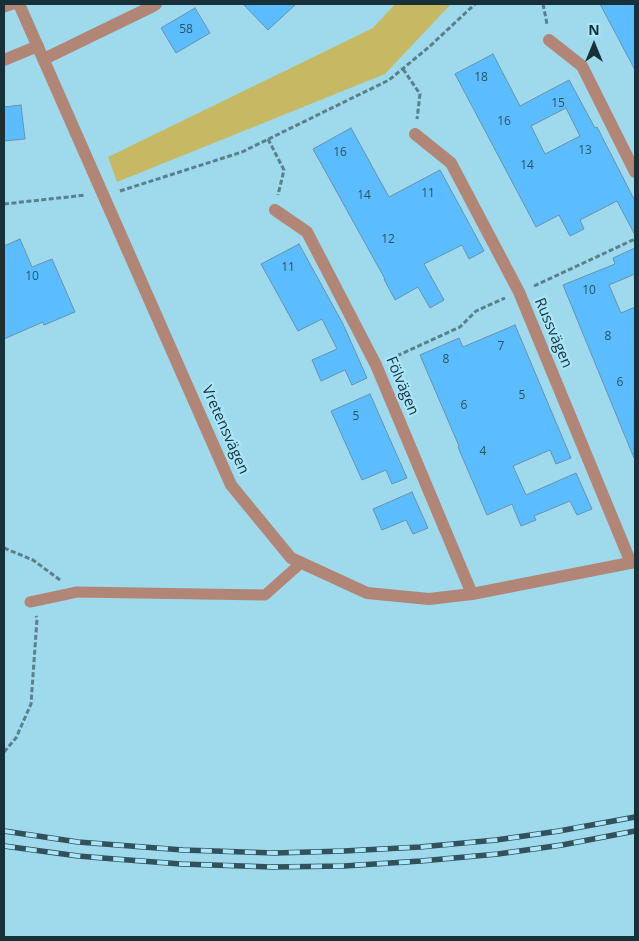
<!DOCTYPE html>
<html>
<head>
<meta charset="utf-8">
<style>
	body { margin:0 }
	#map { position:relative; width:639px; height:941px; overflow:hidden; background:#9ed9ec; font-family:"Open Sans",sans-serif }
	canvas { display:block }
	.frame { position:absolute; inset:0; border:5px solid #183037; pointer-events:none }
	.north { position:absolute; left:569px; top:20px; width:50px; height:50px; -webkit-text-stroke:4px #aae6fa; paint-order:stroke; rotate:0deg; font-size:14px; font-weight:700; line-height:20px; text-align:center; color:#183037 }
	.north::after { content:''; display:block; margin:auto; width:18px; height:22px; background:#183037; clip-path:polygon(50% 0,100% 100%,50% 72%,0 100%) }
</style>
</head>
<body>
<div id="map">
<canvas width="639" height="941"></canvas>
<div class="frame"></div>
<div class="north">N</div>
</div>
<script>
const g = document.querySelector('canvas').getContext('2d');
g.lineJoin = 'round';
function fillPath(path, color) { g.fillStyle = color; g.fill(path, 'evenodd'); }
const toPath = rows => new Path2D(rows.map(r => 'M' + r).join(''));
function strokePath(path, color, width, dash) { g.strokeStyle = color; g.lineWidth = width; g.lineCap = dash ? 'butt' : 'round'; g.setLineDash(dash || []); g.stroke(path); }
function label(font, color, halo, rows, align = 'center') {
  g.font = font + ' "Open Sans",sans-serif'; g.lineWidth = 4.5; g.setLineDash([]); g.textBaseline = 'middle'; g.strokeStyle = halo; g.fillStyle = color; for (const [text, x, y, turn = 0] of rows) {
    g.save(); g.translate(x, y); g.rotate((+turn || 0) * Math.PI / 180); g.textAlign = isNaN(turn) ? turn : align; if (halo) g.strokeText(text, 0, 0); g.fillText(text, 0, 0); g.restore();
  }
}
const green = toPath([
	[395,4,451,4,385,74,117,182,108,157,373,28]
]);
const building = toPath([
	[243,4,296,4,268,30,243,4],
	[600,4,635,4,635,70,600,4],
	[195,8,210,33,176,53,161,28,195,8],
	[493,54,520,106,569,80,595,128,597,127,635,201,635,235,617,201,580,220,584,229,570,236,559,215,536,227,455,74,493,54],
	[566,108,580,136,545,154,531,126,566,108],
	[21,105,25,139,4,141,4,107,21,105],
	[351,128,389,197,440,170,484,251,469,259,462,245,424,264,444,300,430,308,418,287,395,300,384,279,385,279,313,149,351,128],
	[20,239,32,267,52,259,75,312,44,325,43,322,4,339,4,246,20,239],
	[299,244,343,324,367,378,352,385,345,370,321,381,312,360,337,349,322,319,298,331,261,264,299,244],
	[635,248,635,274,609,285,621,313,635,307,634,458,563,285,615,264,613,258,635,248],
	[515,325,571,458,556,464,550,450,513,466,526,495,576,473,592,509,577,515,570,501,534,516,536,520,521,526,512,504,487,515,458,447,459,446,420,355,459,338,463,347,515,325],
	[370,394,407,478,392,484,386,470,362,480,331,411,370,394],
	[412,492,428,528,413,534,406,520,382,530,373,509,412,492]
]);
const path = toPath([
	[543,4,547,24],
	[403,69,420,94,417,119],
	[268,139,284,170,278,195],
	[120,191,242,152,389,80,429,47,475,4],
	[4,204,86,195],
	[534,286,635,239],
	[390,359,460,327,476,311,505,298],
	[4,548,33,560,60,580],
	[4,752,16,738,31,704,37,619,36,616]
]);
const service = toPath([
	[4,7,13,4],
	[30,602,77,592,265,595,301,563]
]);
const minor = toPath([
	[19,4,231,485,291,558,367,593,429,599,472,594,635,562],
	[549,40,582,66,635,172],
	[44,59,151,7,156,4],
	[4,60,38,46],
	[415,134,451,163,519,292,631,563],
	[275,210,307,232,376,365,472,594]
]);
const rail = toPath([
	[4,831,78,842,183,850,275,853,344,851,420,847,496,840,559,831,635,817],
	[4,846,78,856,115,859,181,864,273,867,344,866,421,861,498,854,562,845,635,831]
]);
const numberNames = [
	["58",186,30],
	["18",481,78],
	["15",558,104],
	["16",504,122],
	["13",585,151],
	["16",340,153],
	["14",527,166],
	["11",428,194],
	["14",364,196],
	["12",388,240],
	["11",288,268],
	["10",32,277],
	["10",589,291],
	["8",608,337],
	["7",501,347],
	["8",446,360],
	["6",620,383],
	["5",522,396],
	["6",464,406],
	["5",356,417],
	["4",483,452]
];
const streetNames = [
	["Russvägen",553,333,67],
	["Fölvägen",402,386,67],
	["Vretensvägen",225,430,66]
];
fillPath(green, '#c7b964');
fillPath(building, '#5bbdfd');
strokePath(building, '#6792b1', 1);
strokePath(path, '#58818d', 3, [5, 2.5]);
strokePath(service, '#b28677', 11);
strokePath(minor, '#b28677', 12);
strokePath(rail, '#32515b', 5.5);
strokePath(rail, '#aae6fa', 4, [11]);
label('12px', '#295368', null, numberNames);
label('15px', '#183037', '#aae6fa', streetNames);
</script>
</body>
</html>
